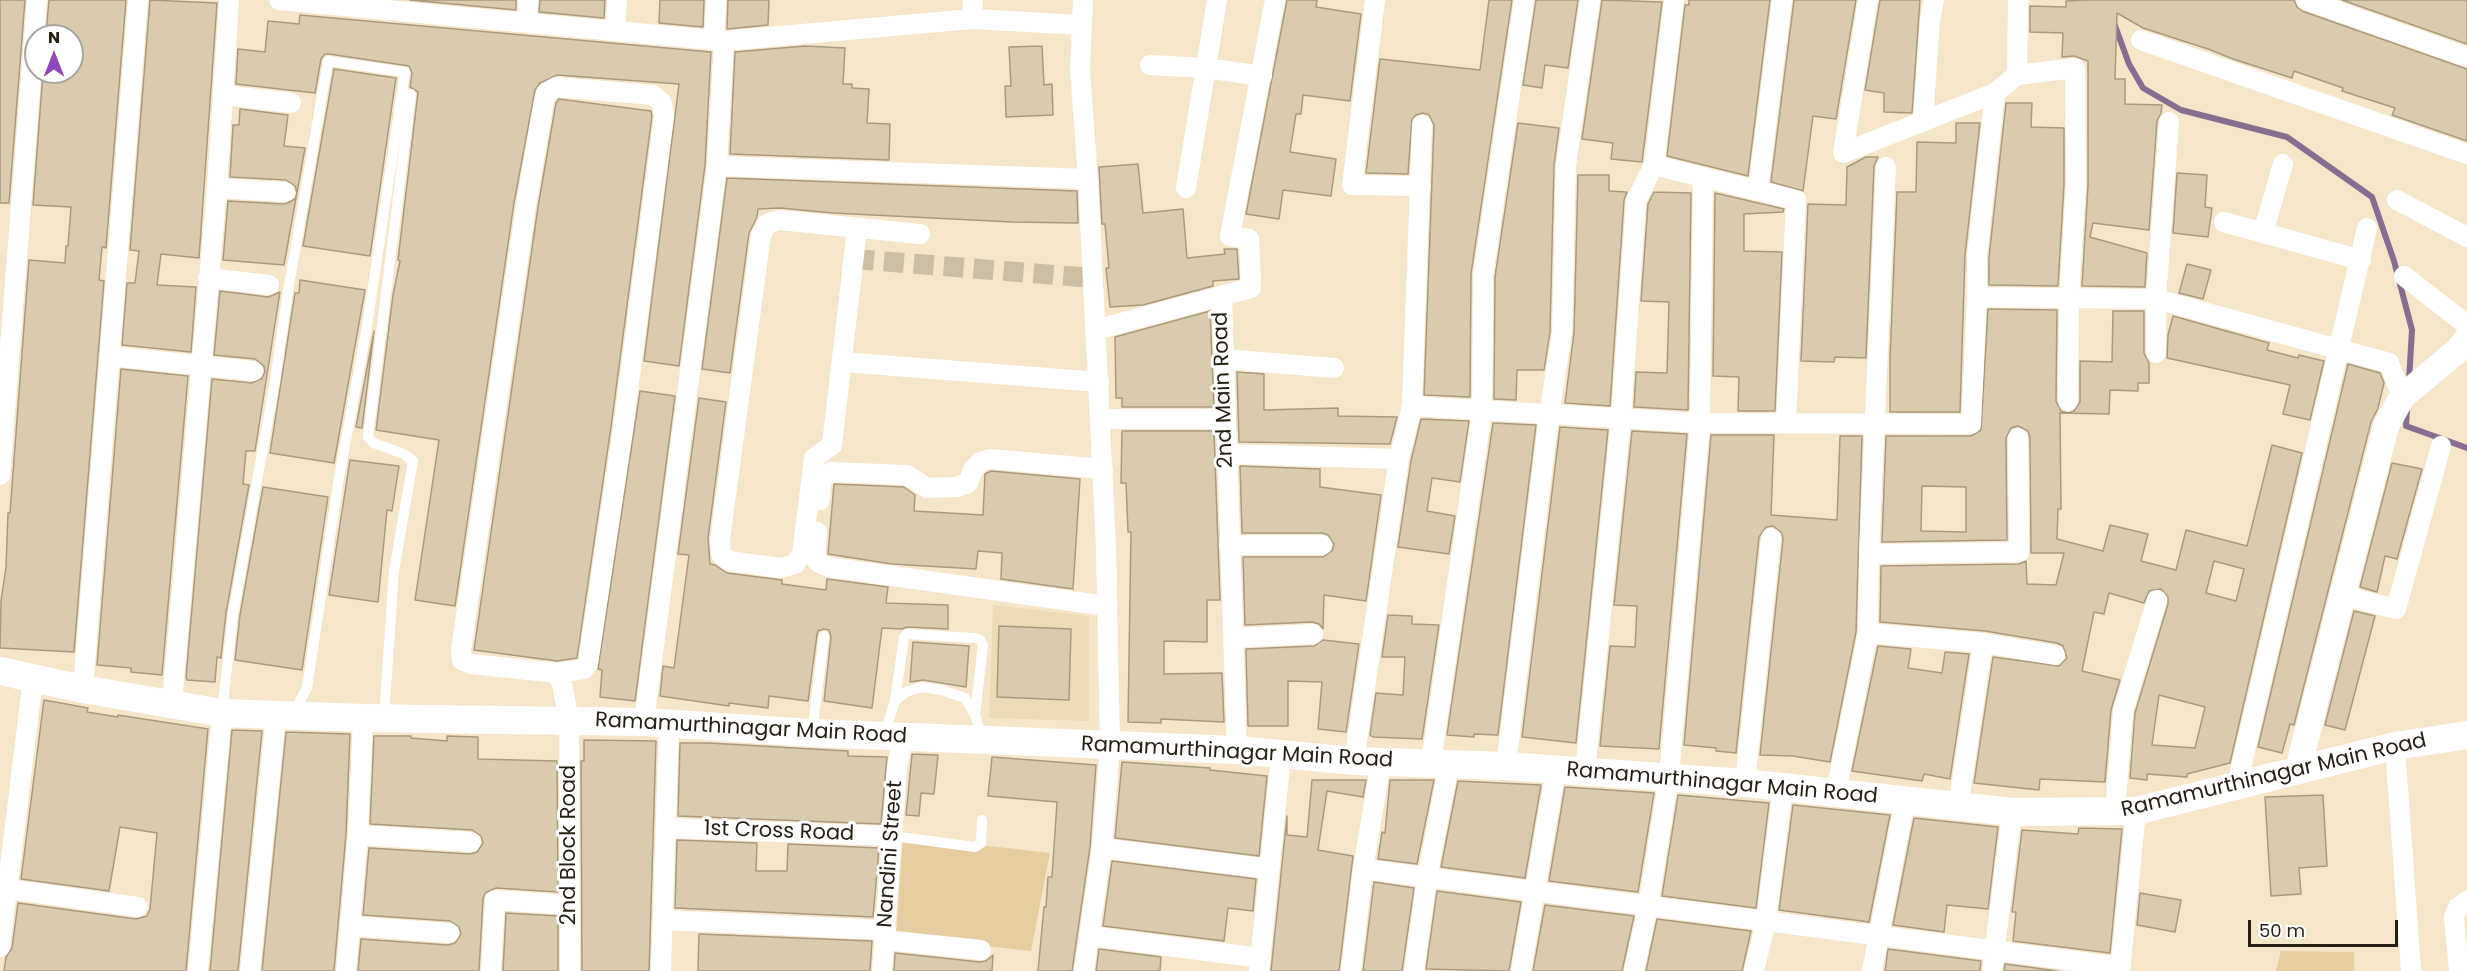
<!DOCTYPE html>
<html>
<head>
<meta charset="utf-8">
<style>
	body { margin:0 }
	#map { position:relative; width:2467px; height:971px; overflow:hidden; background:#f6e6c9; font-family:Poppins,sans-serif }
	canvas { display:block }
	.north { position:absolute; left:24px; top:24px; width:60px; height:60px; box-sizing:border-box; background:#fff; border:2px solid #a8a5a1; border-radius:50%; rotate:0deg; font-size:16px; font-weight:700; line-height:24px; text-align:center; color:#251f14 }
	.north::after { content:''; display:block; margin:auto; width:21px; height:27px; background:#9148ba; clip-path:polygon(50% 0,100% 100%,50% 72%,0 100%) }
	.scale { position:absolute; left:2248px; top:920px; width:150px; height:27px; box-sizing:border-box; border:3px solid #251f14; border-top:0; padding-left:8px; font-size:18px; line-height:21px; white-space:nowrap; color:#251f14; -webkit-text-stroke:4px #fff; paint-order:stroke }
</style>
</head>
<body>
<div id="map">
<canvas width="2467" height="971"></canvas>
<div class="north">N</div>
<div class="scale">50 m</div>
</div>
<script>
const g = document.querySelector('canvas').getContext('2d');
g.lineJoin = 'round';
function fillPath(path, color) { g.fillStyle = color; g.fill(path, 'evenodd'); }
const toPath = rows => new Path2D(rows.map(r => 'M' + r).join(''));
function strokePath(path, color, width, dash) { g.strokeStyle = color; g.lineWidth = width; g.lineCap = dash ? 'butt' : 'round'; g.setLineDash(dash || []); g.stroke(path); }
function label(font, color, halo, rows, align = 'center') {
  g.font = font + ' Poppins,sans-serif'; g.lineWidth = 6; g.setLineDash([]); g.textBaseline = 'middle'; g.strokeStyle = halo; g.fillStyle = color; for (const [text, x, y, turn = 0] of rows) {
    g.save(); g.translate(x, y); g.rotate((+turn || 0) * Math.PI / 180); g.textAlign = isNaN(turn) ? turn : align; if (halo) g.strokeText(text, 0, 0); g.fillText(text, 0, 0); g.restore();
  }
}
const built = toPath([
	[993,605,1089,616,1089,721,989,718]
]);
const green = toPath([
	[903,836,1050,853,1031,951,896,936],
	[2281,951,2354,952,2354,971,2276,971]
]);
const stream = toPath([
	[2114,23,2129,64,2143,88,2181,110,2287,137,2372,197,2394,261,2412,330,2409,380],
	[2407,409,2406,426,2467,448]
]);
const building = toPath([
	[0,0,25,0,9,203,0,203,0,0],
	[49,0,126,0,106,248,102,247,99,280,104,281,74,652,0,648,1,601,6,567,8,513,10,513,29,260,65,263,66,246,68,246,71,207,33,205,43,72,72,74,72,36,46,34,49,0],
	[150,0,217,3,199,258,161,254,157,285,196,287,191,352,122,345,127,283,135,283,139,251,130,250,150,0],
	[410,0,516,0,516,10,410,0],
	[540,0,605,0,604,18,539,12,540,0],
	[660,0,704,0,703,27,659,23,660,0],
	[728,0,769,0,768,25,727,29,728,0],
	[1287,0,1317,0,1316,7,1361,14,1350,101,1303,95,1301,114,1296,114,1290,152,1336,159,1331,196,1283,190,1279,219,1246,214,1287,0],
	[1489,0,1512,0,1471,274,1470,397,1424,395,1434,125,1429,115,1423,113,1416,115,1412,119,1408,174,1366,173,1380,59,1480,70,1489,0],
	[1536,0,1578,0,1568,68,1545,65,1542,88,1523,85,1536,0],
	[1602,0,1662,2,1642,162,1611,159,1613,143,1582,139,1602,0],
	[1689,0,1770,0,1748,176,1667,156,1685,5,1689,5,1689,0],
	[1794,0,1856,0,1836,119,1813,116,1803,191,1771,182,1794,0],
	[1880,0,1920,0,1912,113,1884,112,1884,93,1865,90,1880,0],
	[2085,0,2294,0,2297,7,2302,11,2467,69,2467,141,2392,115,2395,108,2342,91,2343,88,2294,71,2292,78,2233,59,2208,49,2143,28,2117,13,2115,79,2125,79,2125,104,2162,105,2161,113,2157,121,2149,230,2093,223,2090,237,2147,253,2145,287,2082,286,2088,185,2088,61,2074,56,2062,57,2063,33,2030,32,2030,6,2066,7,2066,1,2085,0],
	[2342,0,2467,0,2467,44,2342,0],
	[300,15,711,52,705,165,679,366,644,361,679,84,557,75,540,83,535,90,514,203,455,606,415,600,439,440,376,430,393,295,400,261,398,260,418,92,410,87,412,73,409,66,329,54,325,54,321,59,315,93,236,84,238,49,265,52,268,21,299,24,300,15],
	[805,46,845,48,843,84,852,84,852,88,869,89,867,123,890,124,889,160,730,154,735,52,805,46],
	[1042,46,1044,85,1052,84,1053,115,1006,117,1005,86,1011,86,1009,47,1042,46],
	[334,69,396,78,370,256,303,246,334,69],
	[559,99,651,111,652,116,611,427,577,658,557,661,474,650,538,207,556,103,559,99],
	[2006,103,2032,103,2031,127,2064,128,2064,184,2058,286,1989,285,1989,257,2006,103],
	[240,109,288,115,284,146,305,148,284,265,223,260,228,201,285,204,295,199,297,193,295,186,286,180,230,177,233,125,239,125,240,109],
	[1518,123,1559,128,1554,165,1550,332,1544,370,1517,370,1516,400,1494,399,1495,277,1518,123],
	[1956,123,1980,123,1965,255,1960,412,1890,412,1890,359,1897,192,1916,192,1917,142,1956,143,1956,123],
	[1866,157,1878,157,1874,166,1866,358,1835,357,1834,362,1801,361,1808,204,1846,205,1847,167,1866,157],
	[1138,164,1143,213,1183,209,1187,258,1225,254,1224,249,1237,249,1239,279,1213,281,1213,286,1143,305,1110,307,1106,268,1109,268,1105,224,1102,224,1099,167,1138,164],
	[2177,173,2207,175,2205,207,2212,208,2208,237,2173,233,2177,173],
	[1578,175,1609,175,1609,191,1627,192,1624,200,1610,406,1565,403,1574,333,1578,175],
	[727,178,1077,191,1078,223,1012,222,833,213,780,208,758,209,757,217,749,233,730,373,702,369,727,178],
	[1654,192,1691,193,1688,410,1634,407,1636,372,1667,373,1669,302,1641,301,1648,204,1654,192],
	[1715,193,1784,209,1783,212,1744,214,1744,251,1782,252,1775,411,1738,411,1739,377,1713,376,1715,193],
	[2187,264,2211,270,2203,299,2179,293,2187,264],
	[300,280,365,290,334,463,270,453,295,293,299,293,300,280],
	[220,291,268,297,280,292,255,451,246,451,243,484,249,485,226,613,221,658,217,657,215,682,187,680,186,677,212,379,252,383,262,378,265,372,264,366,255,359,214,355,220,291],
	[1988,309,2057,310,2056,401,2061,411,2068,413,2074,411,2080,402,2080,361,2112,362,2113,311,2144,311,2144,353,2149,363,2149,383,2138,383,2138,391,2110,390,2109,414,2060,413,2061,509,2058,509,2057,539,2103,551,2110,525,2148,534,2141,561,2176,570,2186,530,2247,546,2272,445,2302,453,2230,763,2187,774,2187,777,2147,774,2147,780,2130,778,2135,713,2168,604,2168,597,2161,589,2149,591,2144,603,2109,593,2104,614,2094,612,2082,671,2120,680,2111,710,2105,782,2040,779,2039,790,1974,783,1993,657,2059,666,2067,658,2063,646,2057,643,1985,631,1880,622,1881,566,2019,564,2026,561,2027,584,2056,585,2064,553,2031,553,2030,438,2028,431,2018,426,2011,428,2006,438,2007,540,1882,542,1886,436,1971,436,1981,430,1988,309],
	[1922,486,1966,487,1966,532,1921,531,1922,486],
	[2214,561,2244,569,2236,601,2206,593,2214,561],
	[2159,695,2205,707,2195,748,2152,745,2159,695],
	[1210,311,1214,407,1122,407,1122,398,1116,398,1115,337,1210,311],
	[2173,316,2269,343,2267,350,2298,358,2299,355,2324,361,2310,420,2283,414,2290,385,2167,358,2168,335,2173,316],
	[374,331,362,428,356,427,374,331],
	[2348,364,2380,373,2384,383,2378,408,2371,422,2294,725,2290,724,2282,753,2258,747,2348,364],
	[121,369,188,376,162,675,131,672,131,668,97,665,121,369],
	[1237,372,1264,374,1264,410,1338,408,1338,416,1397,417,1390,444,1239,442,1237,372],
	[640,391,675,396,635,701,600,697,602,670,598,669,640,391],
	[699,398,726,402,708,538,710,564,715,565,727,573,782,580,782,584,826,590,827,579,888,587,886,603,948,605,948,629,907,627,902,629,882,628,872,708,824,701,831,637,829,630,824,629,818,631,817,635,808,701,769,696,768,708,729,703,729,706,660,696,663,666,674,668,689,555,678,554,699,398],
	[1421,419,1469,421,1460,482,1432,478,1427,511,1455,516,1449,554,1398,547,1411,461,1421,419],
	[1493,423,1536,425,1498,735,1474,734,1474,737,1447,735,1493,423],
	[1560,427,1608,430,1576,743,1522,737,1560,427],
	[1122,431,1214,431,1220,600,1207,600,1207,642,1164,641,1164,674,1222,673,1224,722,1161,719,1161,723,1128,722,1131,532,1128,532,1126,483,1121,483,1122,431],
	[1632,431,1687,434,1659,749,1600,746,1610,646,1635,647,1637,606,1614,605,1632,431],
	[1711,435,1774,435,1771,515,1837,520,1840,436,1862,436,1856,632,1830,762,1793,756,1760,755,1783,539,1782,533,1773,526,1766,527,1759,537,1736,753,1716,751,1716,748,1684,745,1711,435],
	[350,460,399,466,392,511,387,510,378,602,329,595,350,460],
	[2392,463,2422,469,2397,559,2385,556,2377,592,2360,587,2392,463],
	[1240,466,1320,469,1320,487,1381,495,1366,601,1324,595,1323,629,1319,624,1312,622,1245,625,1243,557,1323,557,1332,551,1334,544,1328,535,1322,533,1242,533,1240,466],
	[991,471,1080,479,1073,589,1001,579,1002,553,978,551,976,569,892,564,828,554,834,484,904,487,915,495,914,511,983,515,985,474,991,471],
	[263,487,328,497,302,670,235,660,240,615,263,487],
	[2354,611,2375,616,2345,730,2325,725,2354,611],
	[1388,615,1412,616,1412,624,1439,625,1422,739,1373,737,1370,735,1376,693,1403,695,1405,657,1382,657,1388,615],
	[999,626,1071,629,1069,700,997,697,999,626],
	[1323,640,1359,644,1346,732,1318,729,1322,682,1288,681,1288,726,1248,726,1246,649,1314,646,1323,640],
	[913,642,969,646,966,687,923,680,910,682,913,642],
	[1878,646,1911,649,1908,668,1942,673,1945,652,1969,654,1950,779,1924,774,1922,781,1852,771,1878,646],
	[44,700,88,708,87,712,118,717,118,715,208,729,186,971,4,971,6,957,12,948,18,903,136,919,147,916,150,909,157,833,120,827,109,891,21,879,44,700],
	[232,730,262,731,238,971,210,971,232,730],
	[286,732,350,734,346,834,334,971,262,971,286,732],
	[374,736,411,736,411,738,447,741,447,736,478,737,478,759,557,761,558,892,496,888,485,893,483,899,479,971,358,971,361,939,448,945,455,943,461,934,459,927,450,921,363,915,369,848,470,854,477,852,483,843,481,836,472,830,370,824,374,736],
	[584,740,656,741,649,971,582,971,581,761,584,761,584,740],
	[680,743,709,743,848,751,848,756,887,757,881,824,678,816,680,743],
	[912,754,938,755,934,794,921,793,919,816,906,815,912,754],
	[992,757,1096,765,1090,847,1072,971,1038,971,1044,907,1046,907,1048,877,1052,877,1057,802,988,796,992,757],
	[1122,762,1210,768,1210,770,1267,776,1259,856,1115,838,1122,762],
	[1312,780,1366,780,1363,797,1327,791,1318,850,1353,856,1339,971,1271,971,1287,816,1287,835,1307,837,1312,780],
	[1390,780,1434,780,1417,864,1378,859,1382,832,1385,833,1390,780],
	[1458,781,1541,785,1525,878,1441,867,1458,781],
	[1565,787,1654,793,1638,892,1549,881,1565,787],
	[1678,795,1769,803,1756,908,1662,896,1678,795],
	[2323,795,2327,866,2299,868,2301,894,2271,896,2265,797,2323,795],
	[1793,805,1890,815,1869,922,1779,910,1793,805],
	[1914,818,1998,827,1988,909,1947,905,1944,932,1893,925,1914,818],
	[2079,828,2122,829,2110,953,2013,941,2016,912,2012,912,2022,830,2078,834,2079,828],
	[677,840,757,843,756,871,787,871,788,844,879,848,873,917,675,908,677,840],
	[1112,861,1256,879,1253,911,1228,908,1224,941,1103,926,1112,861],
	[1374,882,1414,888,1402,971,1363,971,1374,882],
	[1437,891,1521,902,1509,971,1426,969,1437,891],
	[2140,893,2181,900,2175,932,2137,925,2140,893],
	[1545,905,1634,916,1622,971,1533,971,1545,905],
	[506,913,558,916,558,971,503,971,506,913],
	[1657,919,1751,931,1742,971,1646,971,1657,919],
	[699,934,872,941,870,971,698,971,699,934],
	[1099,949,1161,957,1160,971,1096,971,1099,949],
	[1888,949,1981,961,1980,971,1885,971,1888,949],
	[895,953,980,962,986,961,993,955,992,971,894,971,895,953],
	[2005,964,2058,971,2004,971,2005,964]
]);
const minorTunnel = toPath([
	[854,259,1093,278]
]);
const service = toPath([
	[895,701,904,637,907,634,975,638,980,640,983,645,975,715],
	[222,712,233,614,275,381,288,291,328,61,405,72,367,326,339,478,307,688,293,714],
	[384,718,394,571,413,461,404,454,374,443,368,437,411,94],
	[812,733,824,636],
	[884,736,895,701,906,692,922,687,941,690,965,698,975,715,982,737],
	[893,836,975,847,981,843,982,820]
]);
const minor = toPath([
	[279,0,724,41,972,19],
	[973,0,972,19,1081,25],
	[1083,0,1080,70,1088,179,1106,548,1110,745,1102,848],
	[1375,0,1352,185,1421,186],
	[1868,0,1843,153,1995,93,2017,75,2075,68,2076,184,2069,299,2068,401],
	[2306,0,2467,57],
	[527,23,528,0],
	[615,31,617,0],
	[714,40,716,0],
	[2141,40,2467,154],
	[1150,65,1205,68,1262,76],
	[2017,75,2018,0],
	[224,95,291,103],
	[1923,122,1930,20,1934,0],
	[1654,165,1796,200,1786,424],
	[717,166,1088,179],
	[217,188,285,192],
	[1186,188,1217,0],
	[1758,190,1782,0],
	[2397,200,2467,237],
	[2224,222,2361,260],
	[857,229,832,445,814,458,802,554,795,564,781,568,729,561,721,554,720,540,761,235,767,224,779,220,920,234],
	[2263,233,2283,164],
	[2404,276,2467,325],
	[208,278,269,285],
	[1222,296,1237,750],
	[1977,297,1977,256,1995,93],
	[1095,330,1251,288,1249,239,1230,236,1275,0],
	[2156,353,2156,299,2169,122],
	[109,356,253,371],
	[1224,359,1334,368],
	[843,362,1099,382],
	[1412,406,1700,423,1971,424,1977,297,2156,299,2389,363,2402,397],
	[1100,419,1225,419],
	[1226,454,1399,459],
	[0,475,37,0],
	[820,500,821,482,826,475,831,472,907,475,927,488,957,487,968,483,973,470,980,462,990,459,1103,469],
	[817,532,815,557,818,562,828,567,1107,606],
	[1229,545,1322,545],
	[1869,554,2019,552,2018,438],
	[2341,595,2396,609,2441,446],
	[1868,633,1983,643,2055,655],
	[1234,638,1313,634],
	[557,673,584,669,588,663,623,429,664,116,662,103,653,95,556,87,546,93,544,101,526,205,461,650,462,660,471,664,557,673,562,684,569,720,570,971],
	[83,689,138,0],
	[172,703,217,188,229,0],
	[644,722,717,166,724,41],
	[2395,746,2411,971],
	[1354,761,1399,459,1412,406,1422,125],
	[1431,763,1482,412,1483,276,1524,0],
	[1506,766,1549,415,1562,333,1566,165,1590,0],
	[1585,771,1621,419,1636,201,1654,165,1674,0],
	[1745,783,1771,538],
	[2237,785,2367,228],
	[1836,791,1868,633,1869,554,1886,167],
	[1958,808,1983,643],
	[2115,812,2123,711,2157,600],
	[666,828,893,836],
	[358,835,471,842],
	[1363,869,2121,967],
	[0,888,138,907],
	[663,920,886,930],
	[350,926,449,933],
	[1090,936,1261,958],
	[885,940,981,950],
	[0,947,33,679],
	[198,971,222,713],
	[250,971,276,716],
	[346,971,358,835,363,718],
	[491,971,495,900,570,905],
	[661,971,669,725],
	[882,971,897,768,903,737],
	[1084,971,1102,848,1269,869],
	[1259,971,1281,756],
	[1351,971,1363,869,1381,762],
	[1414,971,1427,878,1449,764],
	[1521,971,1556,769],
	[1634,971,1648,906,1669,777,1700,423,1703,177],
	[1754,971,1766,921,1783,787],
	[1872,971,1905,801],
	[1992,971,2012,812],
	[2120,971,2136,811],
	[2459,971,2454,917,2458,907,2467,901]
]);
const tertiary = toPath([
	[2298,769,2386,426,2402,397,2457,351,2467,339]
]);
const secondary = toPath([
	[0,671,83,689,222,713,363,718,644,722,812,733,1237,750,1354,761,1506,766,1745,783,2012,812,2136,811,2395,746,2467,735]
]);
const streetNames = [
	["2nd Main Road",1224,390,-92],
	["Ramamurthinagar Main Road",751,729,3],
	["Ramamurthinagar Main Road",1237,753,3],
	["Ramamurthinagar Main Road",2274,776,-13],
	["Ramamurthinagar Main Road",1722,784,5],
	["1st Cross Road",779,832,2],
	["2nd Block Road",570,845,-90],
	["Nandini Street",891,854,-86]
];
fillPath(built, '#eddab6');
fillPath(green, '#e6cd9f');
strokePath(stream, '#866e90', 6);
fillPath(building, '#dacaae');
strokePath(building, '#a99a7f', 1.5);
strokePath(minorTunnel, '#ccbea5', 20, [20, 10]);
strokePath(service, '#fff', 10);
strokePath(minor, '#fff', 20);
strokePath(tertiary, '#fff', 26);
strokePath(secondary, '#fff', 28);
label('21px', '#251f14', '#fff', streetNames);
</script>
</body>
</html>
